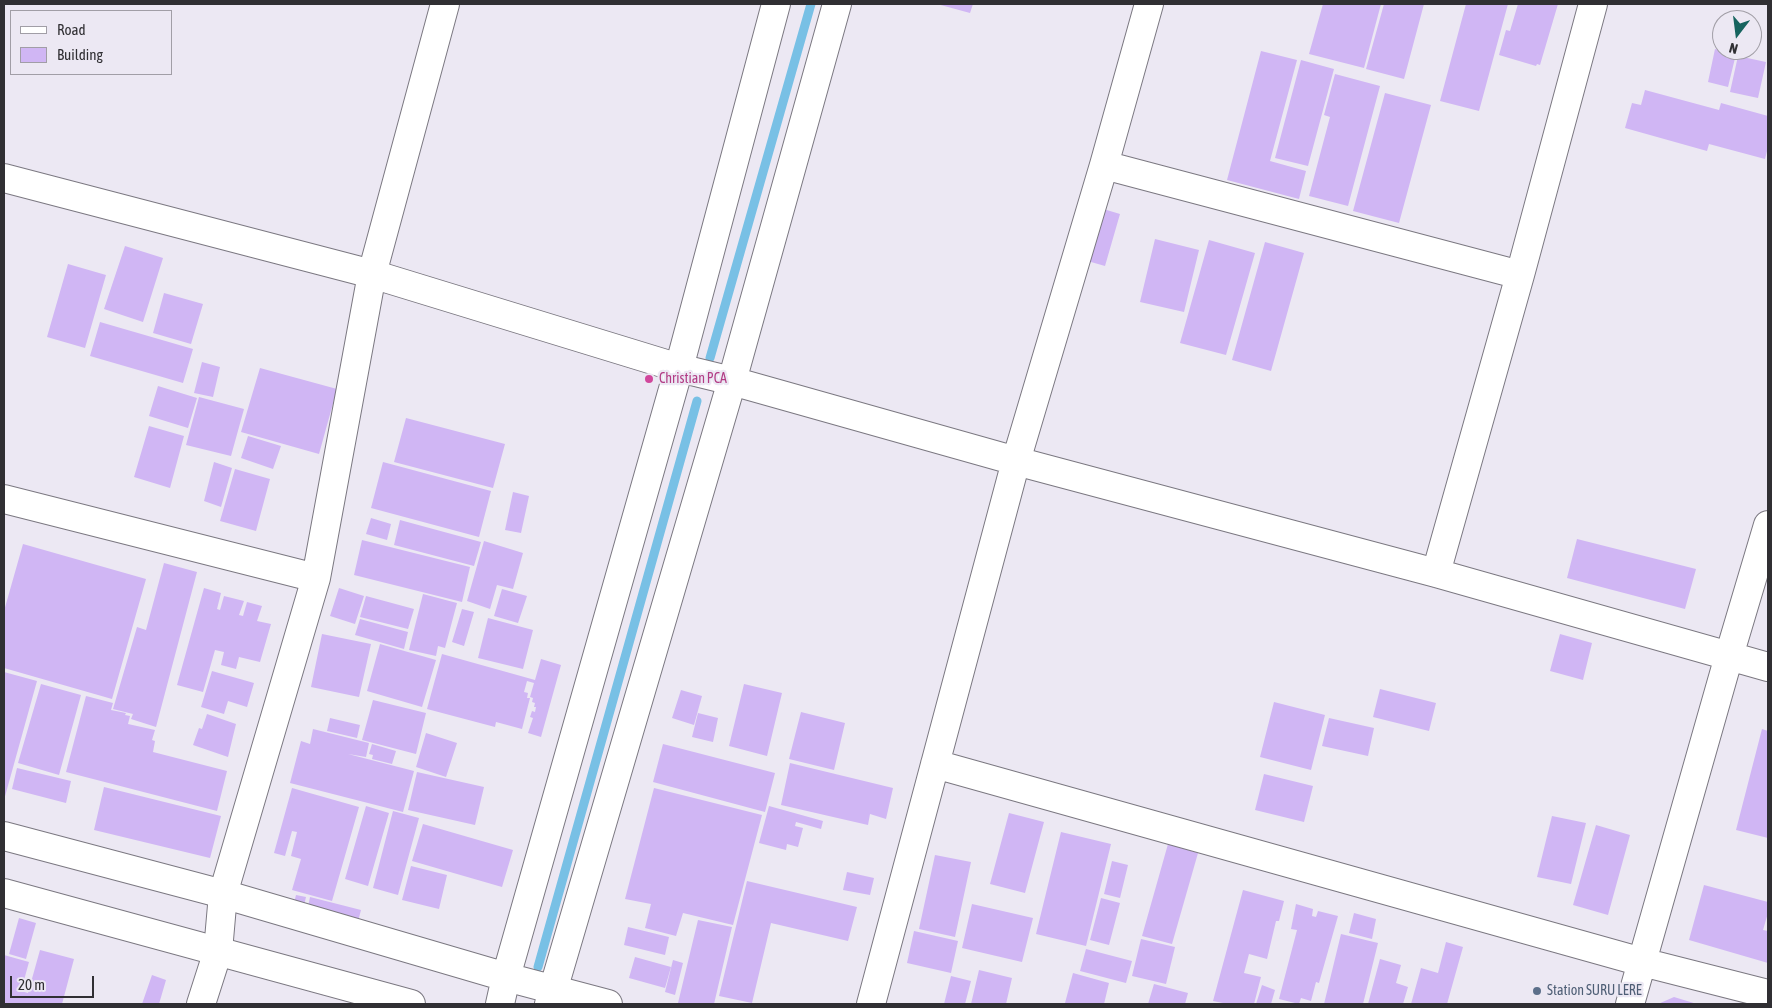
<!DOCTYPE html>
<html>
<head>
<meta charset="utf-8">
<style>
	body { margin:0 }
	#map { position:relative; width:1772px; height:1008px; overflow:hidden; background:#ece8f3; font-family:"Asap Condensed",sans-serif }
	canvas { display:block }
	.frame { position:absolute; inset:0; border:5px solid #302f33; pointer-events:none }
	.legend { position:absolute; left:10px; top:10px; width:162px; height:65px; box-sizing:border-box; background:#ece8f3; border:1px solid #a19ea6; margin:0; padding:6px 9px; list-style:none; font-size:15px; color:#302f33 }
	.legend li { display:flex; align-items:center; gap:10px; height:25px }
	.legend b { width:25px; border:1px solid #a19ea6 }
	.north { position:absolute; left:1712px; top:10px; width:50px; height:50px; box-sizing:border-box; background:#ece8f3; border:1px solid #a19ea6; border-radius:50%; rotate:195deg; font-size:14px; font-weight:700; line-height:20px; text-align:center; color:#302f33 }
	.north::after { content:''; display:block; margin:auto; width:18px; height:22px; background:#16645f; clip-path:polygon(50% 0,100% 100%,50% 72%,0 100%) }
	.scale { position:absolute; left:10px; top:976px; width:84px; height:22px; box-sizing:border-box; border:2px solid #302f33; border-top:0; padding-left:6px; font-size:15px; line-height:18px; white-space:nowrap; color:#302f33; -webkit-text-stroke:4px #ece8f3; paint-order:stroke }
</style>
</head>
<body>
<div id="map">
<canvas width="1772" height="1008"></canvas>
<div class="frame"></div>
<ul class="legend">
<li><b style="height:6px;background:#fff"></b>Road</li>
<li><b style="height:14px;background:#d0b6f4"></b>Building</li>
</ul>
<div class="north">N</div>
<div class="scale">20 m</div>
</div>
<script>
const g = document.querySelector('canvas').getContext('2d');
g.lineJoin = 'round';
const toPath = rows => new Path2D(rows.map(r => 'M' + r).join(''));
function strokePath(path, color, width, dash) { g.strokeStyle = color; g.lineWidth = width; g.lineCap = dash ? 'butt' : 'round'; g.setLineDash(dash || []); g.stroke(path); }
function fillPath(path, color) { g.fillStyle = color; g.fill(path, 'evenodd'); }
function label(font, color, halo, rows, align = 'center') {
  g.font = font + ' "Asap Condensed",sans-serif'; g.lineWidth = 4.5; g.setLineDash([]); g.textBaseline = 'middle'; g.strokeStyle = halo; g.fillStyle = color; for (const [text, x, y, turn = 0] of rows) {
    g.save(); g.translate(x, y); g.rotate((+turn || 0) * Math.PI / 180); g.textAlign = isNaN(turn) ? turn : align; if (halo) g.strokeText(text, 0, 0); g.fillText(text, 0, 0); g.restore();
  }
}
const stream = toPath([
	[710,358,811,4],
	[538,967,697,401]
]);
const building = toPath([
	[937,4,973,4,970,13],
	[1323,4,1381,4,1364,68,1309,54],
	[1384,4,1424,4,1404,79,1366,69],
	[1466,4,1508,4,1479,111,1440,101],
	[1518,4,1558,4,1540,65,1537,64,1536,66,1499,55,1506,30,1510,31],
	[1715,49,1736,54,1728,87,1708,82],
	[1261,51,1297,60,1270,161,1306,171,1299,199,1227,180],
	[1738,56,1766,62,1758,98,1730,92],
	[1301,60,1334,69,1308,166,1275,158],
	[1335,74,1380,86,1348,206,1309,196,1330,117,1324,115],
	[1645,90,1719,110,1721,103,1768,116,1768,147,1765,159,1709,144,1707,151,1625,128,1632,103,1641,105],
	[1385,93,1431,105,1399,223,1353,211],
	[1100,208,1120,214,1105,266,1084,260],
	[1155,239,1199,250,1184,312,1140,302],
	[1209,240,1255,253,1226,355,1180,343],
	[1265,242,1304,253,1271,371,1232,360],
	[125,246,163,258,143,322,104,309],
	[68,264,106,275,85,348,47,337],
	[164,293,203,304,191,344,153,333],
	[100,322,193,349,183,383,90,356],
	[202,362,220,367,213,397,194,393],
	[260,368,337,389,319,454,241,432],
	[158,386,197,398,188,428,149,416],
	[199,397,244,409,231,456,186,445],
	[406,418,505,444,493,488,394,462],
	[149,426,184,436,170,488,134,477],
	[248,436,281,446,273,469,241,458],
	[214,462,232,468,221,507,204,501],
	[383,462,491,491,479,537,371,508],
	[235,469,270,479,256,531,220,521],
	[513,492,529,496,521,533,505,530],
	[371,518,391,524,387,540,366,534],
	[400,520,481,542,474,566,394,545],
	[1577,539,1696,569,1685,609,1567,578],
	[362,540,470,567,462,602,354,575],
	[484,541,523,553,513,589,497,585,490,609,467,601],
	[23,544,146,579,112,699,4,668,4,611],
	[164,563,197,572,156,727,131,719,133,714,113,709,137,627,146,630],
	[204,588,221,593,217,609,220,610,224,596,244,601,239,615,243,616,247,602,262,606,257,621,271,624,260,662,239,657,236,669,221,665,224,652,215,650,203,692,177,685],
	[339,588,364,596,355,624,330,616],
	[502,589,527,596,518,623,494,616],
	[423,594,457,603,445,648,438,646,436,656,409,650],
	[366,596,414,609,408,629,360,617],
	[462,609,474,612,464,646,452,642],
	[488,618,533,630,523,669,478,658],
	[360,619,408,632,404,649,355,635],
	[322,634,371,644,359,697,311,687],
	[1560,634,1592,643,1583,680,1550,671],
	[380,644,436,660,422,707,367,691],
	[442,654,535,680,541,659,561,665,541,737,528,733,533,718,530,717,532,711,535,712,536,707,534,707,535,703,532,702,533,698,530,697,534,683,527,681,524,692,528,693,527,698,530,698,522,729,496,722,495,727,427,709],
	[212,671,254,683,247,707,228,701,224,714,201,707],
	[4,672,37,681,4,800],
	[41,684,81,695,59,775,18,763],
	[744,684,782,693,767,756,729,746],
	[1380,689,1436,703,1429,731,1373,717],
	[681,690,702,696,694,725,672,718],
	[86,696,113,703,111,710,126,713,125,715,130,716,128,724,155,730,152,740,155,741,153,752,227,771,217,811,66,772],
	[373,700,426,713,416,754,362,740],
	[1274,702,1325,715,1311,770,1260,757],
	[801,712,845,723,834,770,789,759],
	[698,713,718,718,713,742,692,737],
	[207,714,236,724,228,757,193,745,199,728,202,729],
	[330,718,360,725,357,738,327,731],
	[1329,718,1374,728,1368,756,1322,746],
	[313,729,369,743,366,757,348,754,414,771,403,812,290,783,301,741,310,744],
	[1762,729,1768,731,1768,838,1736,830],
	[426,733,457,743,446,777,416,767],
	[372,744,396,751,392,764,372,759,373,755,369,754],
	[663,744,775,773,765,812,653,782],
	[790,763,893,788,886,819,870,814,868,825,781,805],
	[17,768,71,781,66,803,12,789],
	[417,772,484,787,475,825,408,810],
	[1264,774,1313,786,1304,822,1255,810],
	[104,787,221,816,210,858,94,830],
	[292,788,359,807,332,901,292,890,301,859,291,856,297,832,292,831,285,856,274,853],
	[654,788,762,815,733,925,683,913,676,936,645,928,651,904,625,899],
	[366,806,389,813,368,886,345,879],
	[769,806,823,821,821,829,796,822,795,826,803,828,798,847,787,844,786,850,759,843],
	[393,811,419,818,398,895,373,888],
	[1009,813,1044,822,1025,893,990,884],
	[1552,816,1586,823,1571,884,1537,877],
	[423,824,513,850,502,887,412,861],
	[1596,825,1630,835,1608,915,1573,905],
	[1061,832,1111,844,1086,946,1036,934],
	[1168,844,1198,853,1172,944,1142,936],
	[935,855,971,862,955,937,919,929],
	[1112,861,1128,865,1120,898,1104,894],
	[411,866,447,875,439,909,402,900],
	[847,872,874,878,870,895,843,890],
	[747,881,857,907,848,941,771,923,752,1003,719,996],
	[1704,885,1768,902,1768,913,1763,930,1768,931,1768,963,1689,940],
	[1243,890,1284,901,1279,921,1276,921,1267,959,1249,954,1244,973,1261,977,1254,1004,1228,1004,1213,1001],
	[296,895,306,897,303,910,293,907],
	[310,897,361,910,356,929,306,916],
	[1101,898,1120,903,1109,945,1090,940],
	[972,904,1033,918,1022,962,962,948],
	[1296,904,1313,909,1312,916,1316,917,1318,911,1338,916,1319,983,1316,982,1311,1001,1301,998,1299,1004,1279,999,1297,930,1291,929],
	[1354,913,1376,919,1372,939,1349,933],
	[19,918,36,923,26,959,9,954],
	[698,920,732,927,714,1004,686,1004,678,1003],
	[628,927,669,937,665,955,624,945],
	[914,931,958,941,951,973,907,963],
	[1341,934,1378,943,1363,1004,1324,1004],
	[1141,939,1175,947,1166,984,1132,976],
	[1446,942,1463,947,1447,1004,1411,1004,1421,968,1438,973],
	[1086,949,1132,961,1126,983,1080,971],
	[40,950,74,959,62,1004,4,1004,4,955,29,962,21,991,28,993],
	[635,957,671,967,665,988,629,978],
	[1380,959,1401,965,1396,983,1408,987,1403,1004,1368,1004],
	[673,960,683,963,675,995,665,992],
	[979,970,1012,978,1006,1004,971,1004],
	[1073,973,1109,983,1104,1004,1070,1004,1065,1003],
	[152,975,166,980,159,1004,142,1004],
	[951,976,971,981,965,1004,944,1004],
	[1154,984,1188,993,1185,1004,1148,1004],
	[1262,985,1275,990,1271,1004,1256,1004],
	[1674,997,1697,1004,1658,1004]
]);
const street = toPath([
	[1104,165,1520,275],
	[4,178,372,274,679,368,732,381,1016,461,1436,573,1768,667],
	[4,499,316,578],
	[1436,573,1520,275,1593,4],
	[935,764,1642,962,1768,994],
	[201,1004,218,951,223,894,316,578,372,274,445,4],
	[871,1004,1016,461,1104,165,1149,4],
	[1630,1004,1729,656,1768,525]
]);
const secondary = toPath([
	[4,836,223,894,506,977,608,1004],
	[4,893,411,1004],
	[500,1004,506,977,679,368,776,4],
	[549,1004,732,381,837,4]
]);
const markers = [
	[649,379,5,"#d1479c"],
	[1537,991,5,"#5c6f8a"]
];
const hotelNames = [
	["Christian PCA",659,379]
];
const serviceNames = [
	["Station SURU LERE",1547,991]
];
strokePath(stream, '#78c0e5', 9);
fillPath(building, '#d0b6f4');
strokePath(street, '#7b7881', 30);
strokePath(secondary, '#7b7881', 30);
strokePath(street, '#fff', 28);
strokePath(secondary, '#fff', 28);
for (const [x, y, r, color] of markers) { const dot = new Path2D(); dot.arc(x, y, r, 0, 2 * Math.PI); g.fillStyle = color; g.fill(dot); strokePath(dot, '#ece8f3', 2); }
label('14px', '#b23c85', '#ece8f3', hotelNames, 'left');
label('14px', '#4e5e75', '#ece8f3', serviceNames, 'left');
</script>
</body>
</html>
